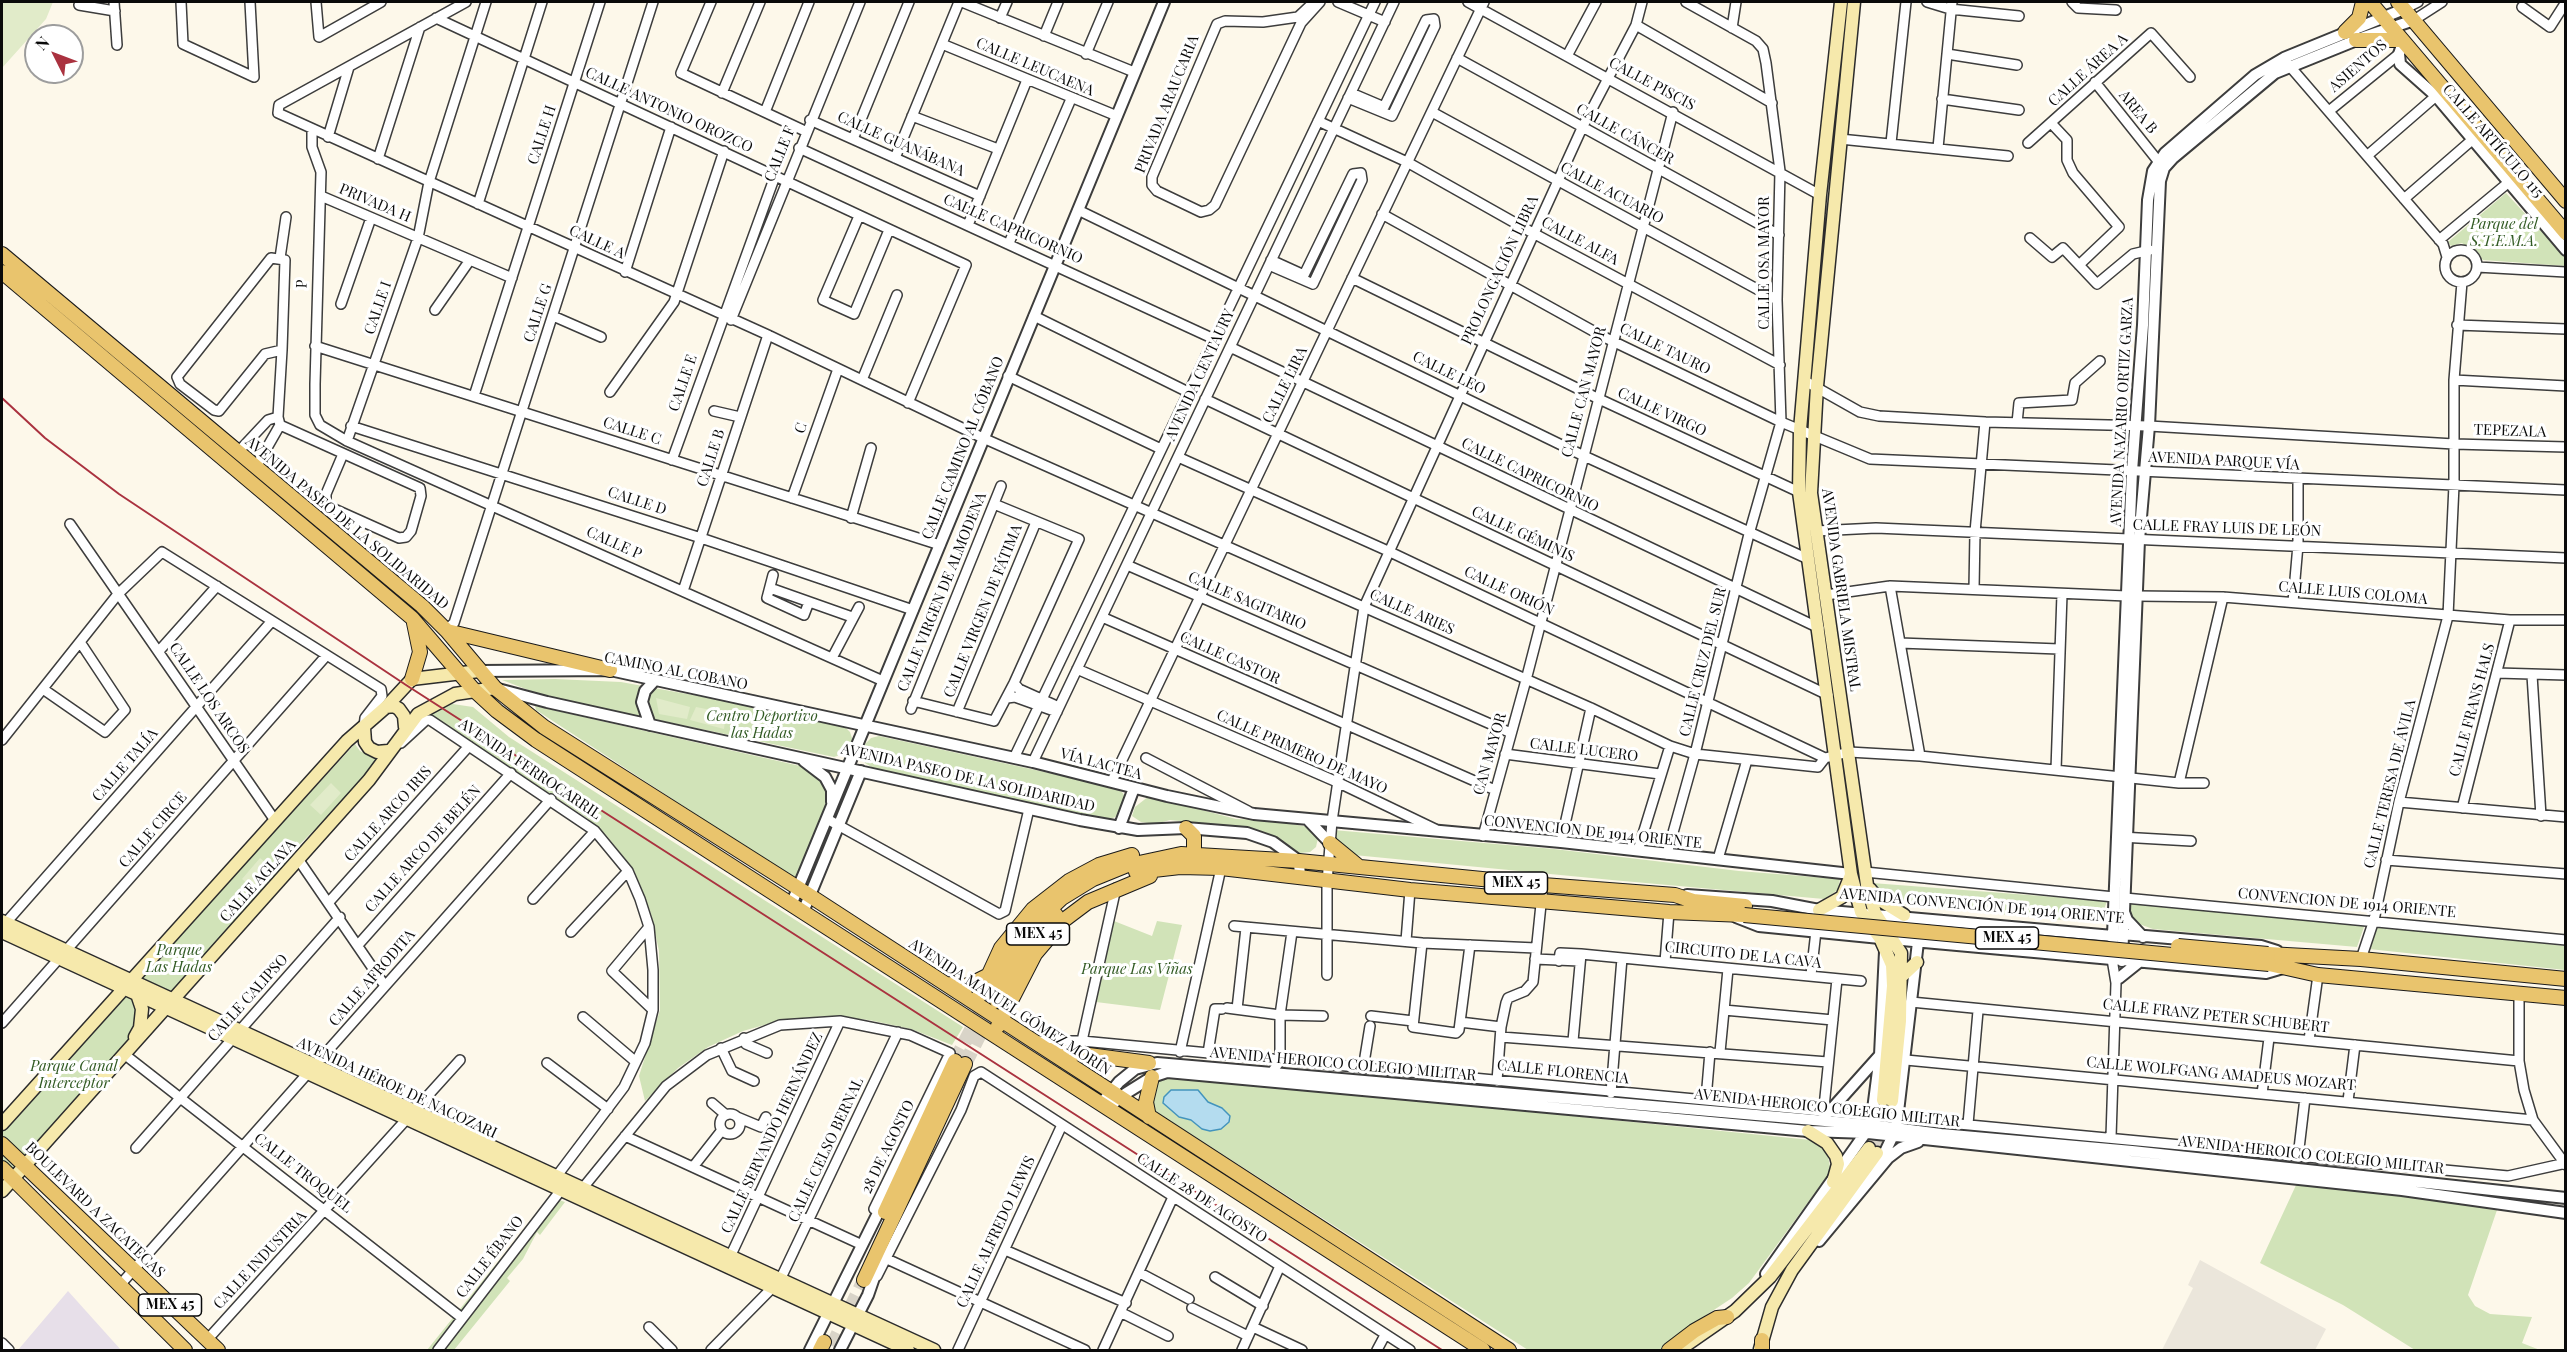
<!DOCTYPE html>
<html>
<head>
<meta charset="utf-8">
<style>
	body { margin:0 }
	#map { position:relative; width:2567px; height:1352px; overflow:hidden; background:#fdf8ea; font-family:"Playfair Display",serif }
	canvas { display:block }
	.frame { position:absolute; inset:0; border:3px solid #0a0a0a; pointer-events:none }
	.north { position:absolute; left:24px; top:24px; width:60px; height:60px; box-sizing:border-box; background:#fff; border:2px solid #9d9d9d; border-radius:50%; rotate:312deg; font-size:16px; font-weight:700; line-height:24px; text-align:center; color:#0a0a0a }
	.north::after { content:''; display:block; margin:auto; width:21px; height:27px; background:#aa323f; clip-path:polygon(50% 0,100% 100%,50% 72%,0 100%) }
</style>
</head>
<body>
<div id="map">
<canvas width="2567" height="1352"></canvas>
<div class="frame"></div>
<div class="north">N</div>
</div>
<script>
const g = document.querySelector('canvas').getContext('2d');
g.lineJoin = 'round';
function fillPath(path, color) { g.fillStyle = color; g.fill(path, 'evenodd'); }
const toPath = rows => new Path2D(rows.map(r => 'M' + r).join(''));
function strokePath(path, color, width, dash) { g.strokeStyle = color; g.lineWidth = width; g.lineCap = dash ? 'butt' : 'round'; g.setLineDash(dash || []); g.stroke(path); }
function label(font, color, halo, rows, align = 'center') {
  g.font = font + ' "Playfair Display",serif'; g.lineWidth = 6; g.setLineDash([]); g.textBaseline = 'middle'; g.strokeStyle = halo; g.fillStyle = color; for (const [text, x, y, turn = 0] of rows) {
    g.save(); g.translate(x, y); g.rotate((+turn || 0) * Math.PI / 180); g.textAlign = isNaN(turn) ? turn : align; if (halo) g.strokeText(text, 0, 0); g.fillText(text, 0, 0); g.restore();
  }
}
const industrial = toPath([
	[68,1291,121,1350,18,1350]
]);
const green = toPath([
	[2506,193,2565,257,2565,266,2483,260,2462,243,2451,246,2448,242],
	[555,679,621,682,759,707,844,726,850,732,853,741,844,754,834,757,544,696,502,680],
	[446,703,473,707,509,737,963,1027,952,1045,911,1029,869,1020,825,1016,782,1020,743,1031,708,1047,678,1068,645,1101,639,1076,660,1010,659,951,651,914,634,870,607,836,587,818,429,714],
	[535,706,809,768,823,783,828,798,795,879,536,710],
	[879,736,1109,786,1122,792,1126,798,1121,814,1111,819,1101,818,873,768,865,763,861,755,864,745,871,738],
	[355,744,360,751,377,759,344,801,298,846,276,877,170,993,139,978],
	[1149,796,1236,819,1271,820,1308,827,1318,838,1316,847,1310,852,1300,853,1279,839,1258,831,1234,827,1170,820,1155,824,1141,822,1132,816,1135,807],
	[1333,830,1554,849,1739,871,1840,879,1838,890,1824,899,1612,880,1354,855,1333,840],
	[1872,883,2107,901,2100,921,2093,923,1895,904,1880,895],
	[2131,903,2365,924,2357,947,2153,929,2139,924,2130,915],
	[1114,921,1152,936,1157,921,1182,925,1160,1010,1096,1002],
	[2378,925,2565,946,2565,970,2369,949],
	[124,992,133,995,137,1015,135,1027,126,1048,2,1179,2,1129],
	[1166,1075,1811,1140,1821,1144,1827,1152,1831,1171,1749,1283,1732,1298,1685,1329,1661,1350,1528,1350,1155,1111,1152,1097,1155,1084],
	[2297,1183,2422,1196,2497,1210,2468,1295,2475,1306,2490,1314,2532,1317,2522,1343,2540,1350,2415,1350,2343,1305,2260,1263],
	[550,1197,565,1202,540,1235,537,1232,523,1259,507,1278,510,1281,454,1350,427,1350]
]);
const pitch = toPath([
	[2,2,53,2,46,19,2,68],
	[656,698,690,707,687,719,659,714],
	[696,707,726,713,724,729,690,720],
	[331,783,341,793,321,815,310,805],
	[260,858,271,867,252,888,242,879]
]);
const plaza = toPath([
	[2200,1260,2326,1329,2315,1350,2162,1350,2193,1288,2188,1285]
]);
const water = toPath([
	[1171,1090,1198,1090,1208,1102,1222,1108,1230,1116,1229,1122,1221,1129,1210,1131,1202,1129,1191,1120,1179,1117,1163,1103,1164,1097,1171,1090]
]);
const secondaryTunnel = toPath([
	[1869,1148,1881,1125,1883,1100],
	[1877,1153,1887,1132,1892,1101]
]);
const primaryTunnel = toPath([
	[955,1061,990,993],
	[965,1064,995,1004],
	[832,1346,864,1280]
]);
const minor = toPath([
	[114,2,117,45],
	[181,2,183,44,254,77,250,2],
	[316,2,319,37,381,2],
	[466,2,279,105,278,113,768,335,983,438,1591,708,1670,746,1695,754,1818,767,1825,758,1849,752,1920,756,2179,783,2204,783],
	[711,2,681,73,805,131],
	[962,2,1134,72],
	[1314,2,1298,17,1263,22,1225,21,1217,24,1152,177,1152,185,1157,191,1201,212,1209,210,1215,205,1301,23,1320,2],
	[1338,2,1385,22],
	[1468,2,1820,195],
	[1927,2,1950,9,2019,16],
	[2072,2,2078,8,2116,10],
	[79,5,115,11],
	[2522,7,2550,27,2566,2],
	[2404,9,2418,2],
	[436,18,966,265,908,403],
	[1000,18,1007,2],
	[2414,20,2442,2],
	[1636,25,1772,103],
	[1732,28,1736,2],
	[1044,36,1058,2],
	[942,44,1117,116],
	[1086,54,1108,2],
	[1947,54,2017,65],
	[1567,56,1596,2],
	[1457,58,1779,235],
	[2287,63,2443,244,2447,257],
	[2095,82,2158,161],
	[722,93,760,2],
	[1348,98,1392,116,1435,26,1434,19,1426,20,1384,107,1351,93],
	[1942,99,2019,110],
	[2329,111,2399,54],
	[765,112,809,2],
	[1432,112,1777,300],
	[912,116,998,149],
	[810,120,980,196],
	[1318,121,1407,162,1533,233,1780,365],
	[2051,123,2067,140,2067,160,2073,173,2119,227,2079,265],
	[312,130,312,147,321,172,315,384,315,415,320,425,347,441,883,681],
	[328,137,349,67],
	[853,139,909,2],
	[1840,139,2008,156],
	[1891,143,1906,2],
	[2028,143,2151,33,2190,77],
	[799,148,1214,339],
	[1938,148,1952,2],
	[2368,155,2436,96],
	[895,158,959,2],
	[378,159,420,27],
	[321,196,512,278],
	[2404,199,2472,140],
	[478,204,542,2],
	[1078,210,1582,455,1808,559],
	[1382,214,1604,337,1781,422,1870,459,2566,490],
	[859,216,823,300,854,314,889,230],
	[968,225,1027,80],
	[2030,238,2052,257,2063,248,2097,284,2133,254,2150,250],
	[2439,240,2509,182],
	[1009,243,1071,99],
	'2445 266a16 16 0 1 1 32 0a16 16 0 1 1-32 0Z',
	[280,258,286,217],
	[1269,265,1313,284,1362,180,1361,173,1353,174,1304,275,1271,260],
	[2477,267,2566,272],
	[625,272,671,127],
	[1352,278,1597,398,1799,492],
	[341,304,371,218],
	[435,310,470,260],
	[553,316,601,337],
	[1034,316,1188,392],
	[731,320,860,2],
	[2457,325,2566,329],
	[315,346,940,545],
	[1230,347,1819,628],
	[1008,376,1161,449],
	[862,380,897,295],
	[2454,380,2566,386],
	[1805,381,1860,412,1879,416,1985,422,2149,426,2454,444,2566,447],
	[610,392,674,302,724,151],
	[474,396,600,2],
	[1205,399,1828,695],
	[714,411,740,417],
	[2017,423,2019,403,2072,400,2075,383,2100,361],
	[280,425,420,488,421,496,411,531,406,537,399,538,332,508,326,502,326,494,343,454],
	[351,426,701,538,913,610],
	[347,441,418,238,429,182,486,2],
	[238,452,268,420,278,417],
	[1178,457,1388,551,1825,758],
	[672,460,775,176],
	[256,467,280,425,278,417,282,350,285,260,271,258,177,377,180,384,214,410,219,411,265,354,282,350],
	[792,498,838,369],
	[851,518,871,448],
	[70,524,274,819],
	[1816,531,1876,528,2566,558],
	[1127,565,1511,733],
	[773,575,767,598,804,615,809,602],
	[1890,586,1920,756],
	[770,588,852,617],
	[1974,589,1975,532,1985,422],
	[683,591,768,335],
	[1826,595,1890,586,2127,596],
	[2137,596,2223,597,2510,620,2566,620],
	[2293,602,2298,545,2298,480],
	[1102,617,1495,790],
	[446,630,454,623,653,2],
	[1900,643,2059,649],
	[159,651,217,586],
	[832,658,859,607],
	[1077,669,1337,782,1435,829],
	[2497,673,2566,675],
	[2532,675,2541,816],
	[1014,683,1019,689,1059,707],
	[43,689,105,732,125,710,80,642],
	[1007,698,1015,697,1057,712],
	[913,701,994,721,1014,683,1079,539,994,504],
	[911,709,1001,486],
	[957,712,1036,522],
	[2,740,118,594,162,552,381,689,382,696,365,718,364,727],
	[401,743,426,720,430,720,595,831,628,871,640,899,649,927,653,970,653,1010,645,1043,624,1087,556,1177],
	[1505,754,1660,774],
	[1014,758,1375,2],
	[1146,758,1248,811],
	[1033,762,1394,2],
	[2056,770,2062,594],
	[1112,781,1484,2],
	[2179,783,2223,597],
	[2399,802,2566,817],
	[2462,808,2510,620],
	[827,819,999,914,1005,911,1029,809],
	[1483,836,1526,680,1673,112],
	[2121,837,2191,841],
	[1561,842,1591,708],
	[1638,850,1670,746],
	[1667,854,1695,754,1749,534,1781,422,1777,300,1780,171,1766,63,1763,49,1756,41,1686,2],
	[298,859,385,986],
	[1718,859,1747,760],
	[2386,860,2566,874],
	[1865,872,2114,897],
	[2125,898,2566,940],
	[533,899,595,831],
	[329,902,469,746],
	[3,926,271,622],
	[1234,926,1422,943,1536,948],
	[649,927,612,971,653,1010],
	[571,932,628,871],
	[1406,941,1410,890],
	[1422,943,1413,1027,1456,1033,1459,1030,1470,945],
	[358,945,511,773],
	[1535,959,1579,961],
	[2361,959,2374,920,2399,802,2448,616,2454,485,2454,380,2462,282],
	[1559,961,1560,953,1581,954,1861,981],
	[1665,962,1669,912],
	[1327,975,1327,882,1332,821,1364,607,1582,128,1636,25,1642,2],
	[1811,975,1816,931],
	[2519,995,2519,1061,2524,1090,2533,1120,2566,1165],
	[1911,1002,2519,1061],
	[1227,1008,1280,1015,1323,1016],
	[1237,1009,1246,928],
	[1724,1010,1833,1020],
	[1371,1016,1413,1021],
	[583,1017,636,1062],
	[1460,1022,1501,1027],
	[2,1023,326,656],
	[1501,1037,1828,1062],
	[744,1038,746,1044,767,1053],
	[2309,1040,2318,975],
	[1036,1041,1082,1041,2508,1176,2566,1163],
	[1082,1041,1116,888],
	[1573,1041,1581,954],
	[721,1048,732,1071,754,1081],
	[1180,1052,1221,868],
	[1720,1052,1728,969],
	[1208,1053,1215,1009,1222,1009],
	[124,1054,462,1318],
	[1906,1060,2533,1120],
	[547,1063,608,1109],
	[1363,1069,1370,1026],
	[1270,1075,1280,1061,1280,1015,1292,932],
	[1497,1081,1501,1027,1506,1003,1508,998,1525,991,1533,982,1543,885],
	[1611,1093,1622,958],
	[2262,1094,2269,1038],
	[1706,1099,1710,1052],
	[2348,1101,2355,1045],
	[712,1103,726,1115],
	'720 1124a10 10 0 1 1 20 0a10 10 0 1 1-20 0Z',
	[737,1117,761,1127,766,1117],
	[1823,1117,1837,979],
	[1968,1124,1978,1011],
	[625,1136,858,1243],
	[2111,1137,2116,983,2112,959],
	[136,1148,340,917],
	[2298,1157,2305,1098],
	[693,1167,722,1130],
	[582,1189,666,1086,707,1055,780,1025,840,1021,910,1035,950,1053,874,1209],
	[1005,1250,1126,1303],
	[730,1257,840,1021],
	[887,1259,1085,1350],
	[1140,1273,1189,1299],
	[877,1276,961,1110,974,1076,981,1072,1410,1350],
	[1215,1277,1263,1306],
	[780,1280,898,1032],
	[120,1285,551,799],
	[1192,1308,1248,1336],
	[1122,1313,1168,1336],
	[649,1327,672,1350],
	[1253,1327,1302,1350],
	[207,1340,460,1060],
	[2,1343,9,1350],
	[438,1350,564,1186],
	[711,1350,772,1288],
	[958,1350,1061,1127],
	[1103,1350,1173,1197],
	[1242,1350,1280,1266],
	[1377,1350,1385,1335]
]);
const tertiary = toPath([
	[2403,42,2399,54,2400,64,2436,96,2566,250],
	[479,671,610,670,1033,762,1167,796,1254,814,1561,842,1851,874],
	[498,689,547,702,1080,820,1138,830,1186,828,1247,833,1273,842,1299,861,1300,878],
	[650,725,642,702,645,691,655,680],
	[804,761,825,777,832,790,832,802],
	[1309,821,1330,843],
	[1119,828,1134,788],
	[1687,895,1772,901,1819,910,2113,936,2122,934,2261,946,2277,951],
	[791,905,1164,2],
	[803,912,861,771],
	[2124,912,2127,920,2143,937],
	[1736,917,1759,926,1880,938,2266,973,2283,968],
	[2112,959,2132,471,2143,325,2148,200,2153,171,2165,153,2255,75,2284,58,2404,9],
	[2122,961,2139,540,2149,426,2160,181,2164,168,2173,158,2275,73,2364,37,2414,20],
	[2119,978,2139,962],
	[1101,1104,1119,1082,1135,1069,1157,1063,1871,1125,1941,1134,2132,1151,2566,1198],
	[1108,1109,1120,1097,1152,1077,1167,1072,1808,1131,1868,1133,2402,1190,2566,1213],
	[1829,1112,1880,1055],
	[1875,1173,1896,1129,1918,942],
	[1819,1241,1888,1158,1901,1148,1918,1142],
	[1766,1274,1871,1125,1880,1055,1885,951],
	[810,1350,884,1201],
	[840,1350,868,1295,878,1266]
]);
const secondary = toPath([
	[1841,2,1820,195,1800,430,1799,492,1851,874,1861,912,1880,938,1892,965,1893,986,1883,1100],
	[1854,2,1817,386,1811,493,1867,885,1875,913,1901,953,1900,1021,1892,1101],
	[386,707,394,706,399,709,404,716,405,727],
	[364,728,365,742,369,748,377,752,388,751],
	[1870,889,1878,899,1904,915],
	[1819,910,1842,897,1851,875],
	[2,921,934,1350],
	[2,932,908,1350],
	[1902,976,1917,962],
	[135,1037,140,1028,142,1009,136,991],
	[2,1124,347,741,386,707,412,679,479,671],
	[1808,1131,1827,1143,1836,1156,1838,1164,1833,1182],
	[2,1191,369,780,418,714,455,694,495,688],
	[1760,1349,1772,1307,1792,1270,1877,1153],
	[1679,1350,1735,1311,1770,1277,1869,1148]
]);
const primary = toPath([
	[2370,2,2566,233],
	[2398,2,2566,201],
	[2345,32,2359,18,2363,2],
	[2356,40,2401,40],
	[2,254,422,606,447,631,495,688,544,727,798,888,1509,1350],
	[2,272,412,618,473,689,497,711,536,740,1483,1350],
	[447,631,610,670],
	[412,679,420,652,414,623],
	[1186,828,1194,836,1194,854],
	[1330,843,1358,866],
	[1136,872,1180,867,1221,868,1410,890,1669,912,1744,915],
	[2268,954,2361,959,2566,979],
	[2269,964,2318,975,2566,998],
	[947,984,967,986,987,976],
	[990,993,1005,964,1026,932,1062,898,1093,879,1125,866,1181,854,1299,861,1543,885,1675,895,1693,901,1745,906],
	[979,996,1001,948,1033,909,1069,881,1099,865,1132,855],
	[997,1001,1026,948,1056,915],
	[998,1026,1035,954,1064,920,1088,902,1150,876],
	[1051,1050,1149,1063],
	[1149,1117,1146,1102,1152,1077],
	[2,1144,218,1350],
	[2,1168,185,1350],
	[885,1212,955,1061],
	[864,1280,965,1064],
	[1762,1340,1762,1350],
	[820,1350,824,1342],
	[1669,1350,1694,1331,1717,1318,1727,1317]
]);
const rail = toPath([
	[2,398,45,438,119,494,406,685,1442,1350]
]);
const primaryBridge = toPath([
	[1744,915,2269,964],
	[2178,946,2268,954]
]);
const shields = [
	[1516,883,63],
	[1038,934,63],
	[2007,938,63],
	[170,1305,63]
];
const shieldNames = [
	["MEX 45",1516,883],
	["MEX 45",1038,934],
	["MEX 45",2007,938],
	["MEX 45",170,1305]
];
const streetNames = [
	["ASIENTOS",2358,66,-41],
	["CALLE LEUCAENA",1035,67,23],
	["CALLE ÁREA A",2088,70,-42],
	["CALLE PISCIS",1652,84,28],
	["PRIVADA ARAUCARIA",1167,104,-68],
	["CALLE ANTONIO OROZCO",669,110,25],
	["AREA B",2138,112,51],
	["CALLE CÁNCER",1625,134,29],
	["CALLE H",542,135,-72],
	["CALLE ARTÍCULO 115",2493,141,49],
	["CALLE GUANÁBANA",901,144,24],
	["CALLE F",780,154,-68],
	["CALLE ACUARIO",1612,193,28],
	["PRIVADA H",375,203,23],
	["CALLE CAPRICORNIO",1013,229,24],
	["CALLE ALFA",1580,241,28],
	["CALLE A",597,242,25],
	["CALLE OSA MAYOR",1764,263,-90],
	["PROLONGACIÓN LIBRA",1500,270,-65],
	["P",302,284,-88],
	["CALLE I",378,308,-71],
	["CALLE G",538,313,-72],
	["CALLE TAURO",1665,349,26],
	["CALLE LEO",1449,373,26],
	["AVENIDA CENTAURY",1200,375,-65],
	["CALLE E",683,383,-71],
	["CALLE LIRA",1285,385,-64],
	["CALLE CAN MAYOR",1584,392,-75],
	["CALLE VIRGO",1662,412,25],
	["AVENIDA NAZARIO ORTIZ GARZA",2122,412,-87],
	["C",801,428,-71],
	["CALLE C",632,431,18],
	["TEPEZALA",2510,431,2],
	["CALLE CAMINO AL CÓBANO",963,448,-68],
	["CALLE B",711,458,-72],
	["AVENIDA PARQUE VÍA",2224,461,3],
	["CALLE CAPRICORNIO",1530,475,26],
	["CALLE D",637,501,18],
	["AVENIDA PASEO DE LA SOLIDARIDAD",347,523,40],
	["CALLE FRAY LUIS DE LEÓN",2227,528,2],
	["CALLE GÉMINIS",1523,534,25],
	["CALLE P",614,543,24],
	["AVENIDA GABRIELA MISTRAL",1841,590,82],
	["CALLE ORIÓN",1509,591,25],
	["CALLE VIRGEN DE ALMODENA",942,592,-68],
	["CALLE LUIS COLOMA",2353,593,5],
	["CALLE SAGITARIO",1247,601,23],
	["CALLE VIRGEN DE FÁTIMA",983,611,-68],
	["CALLE ARIES",1412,612,24],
	["CALLE CASTOR",1230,658,24],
	["CALLE CRUZ DEL SUR",1703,662,-76],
	["CAMINO AL COBANO",676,671,11],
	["CALLE LOS ARCOS",209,698,56],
	["CALLE FRANS HALS",2472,710,-75],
	["CALLE LUCERO",1584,750,7],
	["CALLE PRIMERO DE MAYO",1302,752,24],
	["CAN MAYOR",1490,754,-74],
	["VÍA LACTEA",1101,764,15],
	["CALLE TALÍA",125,765,-49],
	["AVENIDA FERROCARRIL",530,769,34],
	["AVENIDA PASEO DE LA SOLIDARIDAD",968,778,13],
	["CALLE TERESA DE ÁVILA",2390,784,-76],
	["CALLE ARCO IRIS",388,814,-48],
	["CALLE CIRCE",153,830,-49],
	["CONVENCION DE 1914 ORIENTE",1593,832,6],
	["CALLE ARCO DE BELÉN",423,849,-48],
	["CALLE AGLAYA",258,881,-48],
	["CONVENCION DE 1914 ORIENTE",2347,903,5],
	["AVENIDA CONVENCIÓN DE 1914 ORIENTE",1982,906,5],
	["CIRCUITO DE LA CAVA",1743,955,6],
	["CALLE AFRODITA",372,978,-49],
	["CALLE CALIPSO",248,998,-48],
	["AVENIDA MANUEL GÓMEZ MORÍN",1010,1007,33],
	["CALLE FRANZ PETER SCHUBERT",2216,1016,6],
	["AVENIDA HEROICO COLEGIO MILITAR",1343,1064,5],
	["CALLE FLORENCIA",1563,1072,6],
	["CALLE WOLFGANG AMADEUS MOZART",2221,1074,5],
	["AVENIDA HÉROE DE NACOZARI",397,1088,25],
	["AVENIDA HEROICO COLEGIO MILITAR",1827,1108,6],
	["CALLE SERVANDO HERNÁNDEZ",772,1133,-65],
	["28 DE AGOSTO",888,1147,-64],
	["CALLE CELSO BERNAL",826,1150,-65],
	["AVENIDA HEROICO COLEGIO MILITAR",2311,1155,6],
	["CALLE TROQUEL",303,1173,38],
	["CALLE 28 DE AGOSTO",1202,1198,33],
	["BOULEVARD A ZACATECAS",95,1210,44],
	["CALLE ALFREDO LEWIS",996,1232,-65],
	["CALLE ÉBANO",490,1257,-52],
	["CALLE INDUSTRIA",260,1260,-47]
];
const parkNames = [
	["Parque del",2504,224],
	["S.T.E.M.A.",2504,241],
	["Centro Deportivo",762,716],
	["las Hadas",762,733],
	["Parque",179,950],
	["Las Hadas",179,967],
	["Parque Las Viñas",1137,969],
	["Parque Canal",74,1066],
	["Interceptor",74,1083]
];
fillPath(industrial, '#e7dfe9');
fillPath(green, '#d1e3b8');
fillPath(pitch, '#e1ebc9');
fillPath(plaza, '#ebe6db');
fillPath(water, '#b4dcef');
strokePath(water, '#4394bd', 1.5);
strokePath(secondaryTunnel, '#d9d4c8', 12, [12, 6]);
strokePath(primaryTunnel, '#d9d4c8', 14, [14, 7]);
strokePath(minor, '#3d3d3d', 12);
strokePath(tertiary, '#3d3d3d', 14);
strokePath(secondary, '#2c2c2c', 15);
strokePath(primary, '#1b1b1b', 16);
strokePath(minor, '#fff', 9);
strokePath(tertiary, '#fff', 10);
strokePath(secondary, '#f6e9ac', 12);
strokePath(primary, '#e9c46d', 14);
strokePath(rail, '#aa323f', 2);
strokePath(primaryBridge, '#1b1b1b', 16, []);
strokePath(primaryBridge, '#e9c46d', 14);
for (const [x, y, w] of shields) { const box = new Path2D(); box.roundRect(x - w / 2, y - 11, w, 22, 4.5); g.fillStyle = '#fff'; g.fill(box); strokePath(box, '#0a0a0a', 1.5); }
label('bold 14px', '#0a0a0a', null, shieldNames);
label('15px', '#0a0a0a', '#fff', streetNames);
label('italic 15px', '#315a23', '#fff', parkNames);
</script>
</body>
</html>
